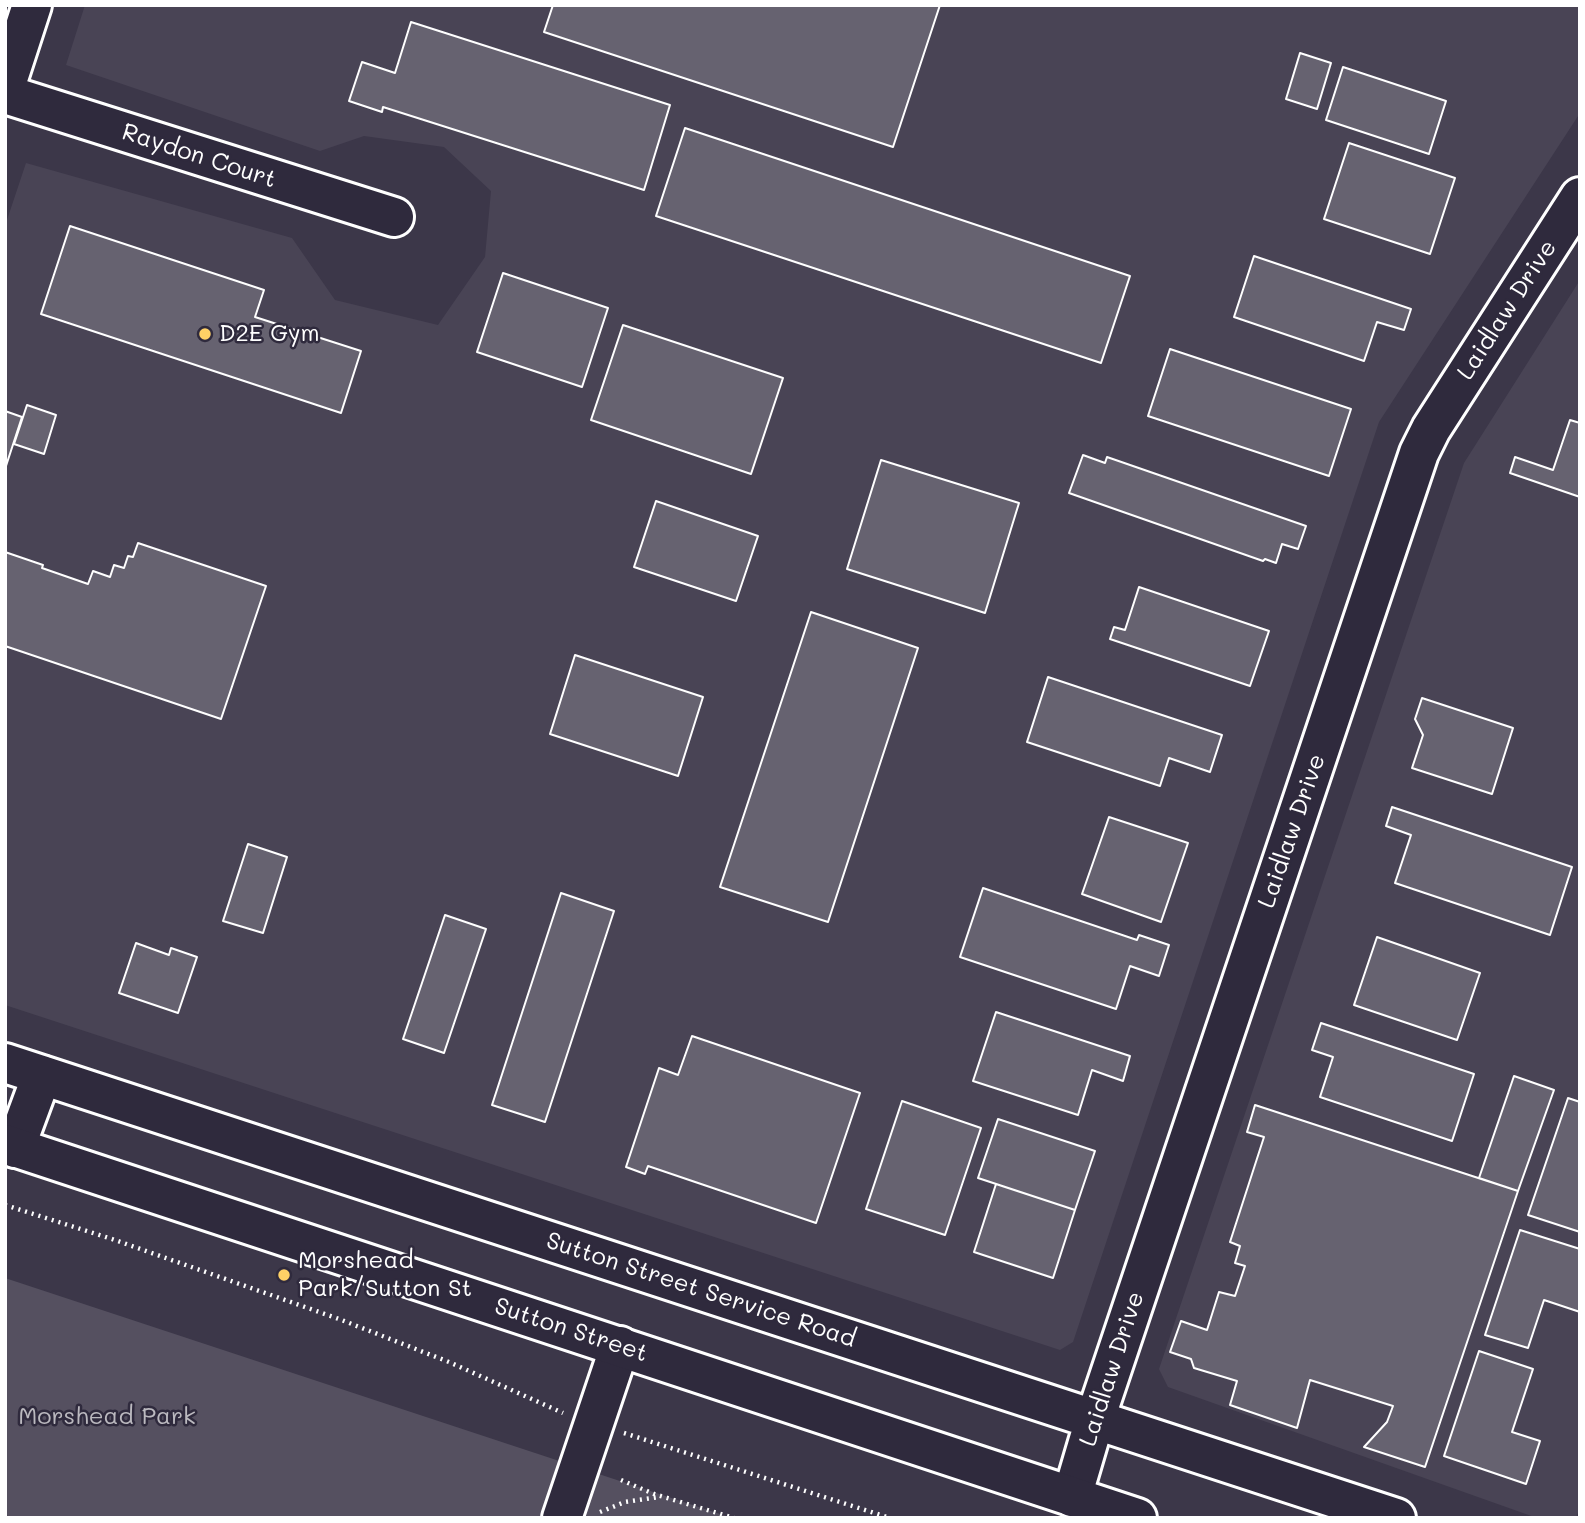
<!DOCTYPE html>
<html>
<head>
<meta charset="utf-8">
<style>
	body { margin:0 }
	#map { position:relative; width:1585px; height:1523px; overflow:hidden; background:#3c3749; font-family:Mali,sans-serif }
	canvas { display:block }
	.frame { position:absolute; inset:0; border:7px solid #fff; pointer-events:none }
</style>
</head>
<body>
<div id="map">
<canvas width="1585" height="1523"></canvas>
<div class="frame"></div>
</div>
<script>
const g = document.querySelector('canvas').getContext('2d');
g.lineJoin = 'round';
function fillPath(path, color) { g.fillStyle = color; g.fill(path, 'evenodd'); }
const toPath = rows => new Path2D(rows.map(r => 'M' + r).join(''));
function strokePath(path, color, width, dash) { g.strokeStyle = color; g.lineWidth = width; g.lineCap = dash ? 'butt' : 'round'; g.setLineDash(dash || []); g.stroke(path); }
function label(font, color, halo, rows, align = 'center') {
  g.font = font + ' Mali,sans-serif'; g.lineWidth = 5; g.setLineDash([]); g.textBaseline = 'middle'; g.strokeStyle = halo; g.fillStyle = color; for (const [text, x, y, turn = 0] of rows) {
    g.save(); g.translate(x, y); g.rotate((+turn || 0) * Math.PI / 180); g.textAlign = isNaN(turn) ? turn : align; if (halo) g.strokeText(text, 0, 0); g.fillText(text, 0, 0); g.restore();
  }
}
const built = toPath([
	[85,5,1580,5,1580,113,1379,422,1073,1342,1060,1350,5,1005,5,226,26,163,292,238,335,300,438,325,485,257,491,191,444,147,364,136,320,151,66,65],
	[1580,280,1580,1507,1576,1518,1537,1518,1168,1387,1159,1369,1464,463]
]);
const green = toPath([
	[5,1278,732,1518,5,1518]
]);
const building = toPath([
	[553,5,940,5,893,147,544,32,553,5],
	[411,22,670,105,644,190,383,107,382,112,349,101,362,62,395,73,411,22],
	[1300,53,1331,63,1317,109,1286,99,1300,53],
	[1343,67,1446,101,1429,154,1326,120,1343,67],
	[685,128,1130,276,1101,363,656,216,685,128],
	[1349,143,1455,178,1430,254,1324,219,1349,143],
	[70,226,264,290,255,317,361,351,341,413,41,314,70,226],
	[1254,256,1411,309,1404,330,1377,322,1364,361,1234,317,1254,256],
	[503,273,608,308,582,387,477,352,503,273],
	[623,325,783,378,751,474,591,420,623,325],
	[1170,349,1351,409,1329,476,1148,416,1170,349],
	[27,405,56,415,44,454,14,444,27,405],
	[5,411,22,417,5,469,5,411],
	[1570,420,1580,423,1580,497,1510,473,1515,457,1553,470,1570,420],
	[1083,455,1105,463,1107,457,1306,526,1298,549,1282,544,1276,563,1265,559,1263,561,1069,493,1083,455],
	[881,460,1019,503,985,613,847,569,881,460],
	[656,501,758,536,736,601,634,567,656,501],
	[138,543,266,586,221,719,5,646,5,552,43,565,42,568,88,584,93,571,110,577,114,565,124,568,128,556,133,557,138,543],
	[1139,587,1269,631,1250,686,1110,639,1114,627,1125,630,1139,587],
	[811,612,918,648,828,922,720,887,811,612],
	[575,655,703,697,678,776,550,734,575,655],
	[1048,677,1222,735,1210,772,1169,758,1160,786,1027,742,1048,677],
	[1422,698,1513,728,1492,794,1412,768,1423,735,1415,719,1422,698],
	[1392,807,1572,867,1550,935,1395,883,1411,835,1386,826,1392,807],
	[1109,817,1188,843,1161,922,1082,894,1109,817],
	[248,844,287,857,263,933,223,921,248,844],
	[983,888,1137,940,1139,935,1169,945,1159,976,1130,966,1116,1009,960,957,983,888],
	[561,893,614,911,545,1122,492,1105,561,893],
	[445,915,486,929,444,1053,403,1039,445,915],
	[1377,937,1480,973,1457,1040,1354,1005,1377,937],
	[136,943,169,955,171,948,197,957,178,1013,119,993,136,943],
	[996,1012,1130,1056,1123,1081,1092,1070,1078,1115,973,1081,996,1012],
	[1321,1023,1474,1074,1452,1141,1320,1097,1333,1057,1312,1050,1321,1023],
	[692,1036,860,1093,816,1223,648,1166,645,1174,626,1167,659,1068,678,1075,692,1036],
	[1514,1076,1554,1090,1518,1191,1479,1178,1514,1076],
	[1568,1098,1580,1102,1580,1232,1528,1215,1568,1098],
	[902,1101,981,1128,945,1235,866,1209,902,1101],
	[1255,1105,1518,1191,1425,1467,1364,1447,1387,1422,1393,1406,1310,1380,1297,1428,1230,1405,1237,1381,1194,1368,1191,1359,1170,1352,1181,1321,1207,1330,1219,1292,1235,1296,1245,1266,1235,1263,1240,1246,1230,1242,1264,1137,1247,1132,1255,1105],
	[998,1119,1095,1151,1075,1210,978,1178,998,1119],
	[996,1184,1075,1210,1053,1278,974,1252,996,1184],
	[1520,1230,1580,1249,1580,1312,1544,1300,1528,1348,1485,1335,1520,1230],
	[1479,1351,1533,1369,1512,1432,1540,1441,1526,1484,1444,1456,1479,1351]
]);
const path = toPath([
	[5,1205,112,1239,339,1319,449,1362,563,1413],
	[624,1433,890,1518],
	[621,1480,654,1494,734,1518],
	[600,1512,625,1502,659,1497]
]);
const minor = toPath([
	[5,88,32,5],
	[5,94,394,217],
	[5,1063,1396,1518],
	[15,1148,42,1075],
	[1072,1497,1095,1419,1419,453,1431,429,1580,197],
	[562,1518,620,1346]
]);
const major = toPath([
	[5,1144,1137,1518]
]);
const markers = [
	[205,334,7,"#ffd166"],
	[284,1275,7,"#ffd166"]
];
const streetNames = [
	["Raydon Court",199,156,18],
	["Laidlaw Drive",1507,310,-57],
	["Laidlaw Drive",1292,831,-71],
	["Sutton Street Service Road",701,1290,18],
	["Sutton Street",571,1330,18],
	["Laidlaw Drive",1112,1369,-72]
];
const poiNames = [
	["D2E Gym",219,334],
	["Morshead",298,1261],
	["Park/Sutton St",298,1289]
];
const parkNames = [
	["Morshead Park",107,1417]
];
fillPath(built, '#494455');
fillPath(green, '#555060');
fillPath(building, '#666270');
strokePath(building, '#fff', 2);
strokePath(minor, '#fff', 44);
strokePath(major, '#fff', 44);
strokePath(path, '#fff', 4.5, [2, 5]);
strokePath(minor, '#2f2a3d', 38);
strokePath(major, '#2f2a3d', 38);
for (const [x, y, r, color] of markers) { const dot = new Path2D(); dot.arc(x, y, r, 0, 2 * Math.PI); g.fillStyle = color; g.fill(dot); strokePath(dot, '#2f2a3d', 2.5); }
label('24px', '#fff', '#2f2a3d', streetNames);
label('24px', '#fff', '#2f2a3d', poiNames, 'left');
label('24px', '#bbb9bf', '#2f2a3d', parkNames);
</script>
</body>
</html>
